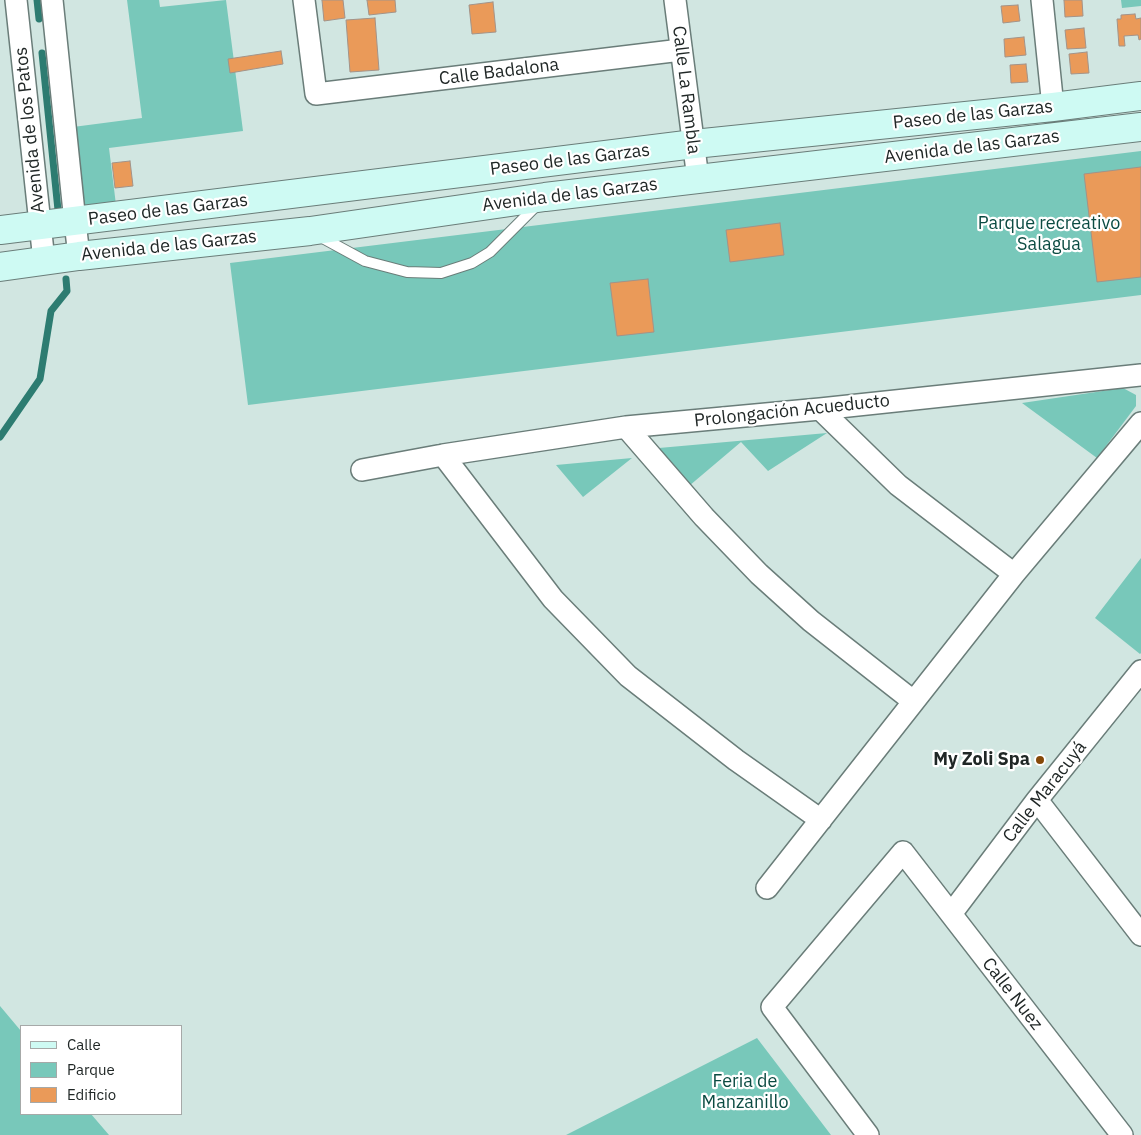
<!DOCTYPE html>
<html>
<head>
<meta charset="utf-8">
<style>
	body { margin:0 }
	#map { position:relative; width:1141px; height:1135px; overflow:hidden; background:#d1e6e1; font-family:"IBM Plex Sans",sans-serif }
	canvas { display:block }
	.legend { position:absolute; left:20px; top:1025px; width:162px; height:90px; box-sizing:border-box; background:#fff; border:1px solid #a6a9a8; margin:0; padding:6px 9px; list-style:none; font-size:15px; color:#202726 }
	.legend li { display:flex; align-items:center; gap:10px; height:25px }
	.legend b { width:25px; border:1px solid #a6a9a8 }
</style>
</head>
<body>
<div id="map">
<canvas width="1141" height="1135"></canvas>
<ul class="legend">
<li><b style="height:6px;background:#cefaf3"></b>Calle</li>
<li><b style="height:14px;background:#78c8ba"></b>Parque</li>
<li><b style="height:14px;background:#ea9a59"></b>Edificio</li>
</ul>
</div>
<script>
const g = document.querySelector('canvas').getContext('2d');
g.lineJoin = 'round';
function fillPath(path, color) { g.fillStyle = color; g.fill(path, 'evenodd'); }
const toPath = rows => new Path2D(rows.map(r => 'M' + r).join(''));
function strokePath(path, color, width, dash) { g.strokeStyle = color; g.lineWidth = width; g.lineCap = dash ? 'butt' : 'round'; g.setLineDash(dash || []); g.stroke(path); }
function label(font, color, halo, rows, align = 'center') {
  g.font = font + ' "IBM Plex Sans",sans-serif'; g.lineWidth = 4.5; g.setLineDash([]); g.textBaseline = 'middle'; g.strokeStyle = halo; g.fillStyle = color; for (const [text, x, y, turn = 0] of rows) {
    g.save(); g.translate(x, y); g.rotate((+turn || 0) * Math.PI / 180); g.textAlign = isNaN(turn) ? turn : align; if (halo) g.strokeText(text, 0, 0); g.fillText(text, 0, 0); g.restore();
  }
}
const green = toPath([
	[127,0,159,0,160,7,226,0,243,131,109,148,116,205,83,209,73,127,142,118],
	[1121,0,1141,0,1141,6,1122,8],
	[1141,151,1141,295,248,405,230,263],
	[1123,388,1136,395,1136,406,1097,458,1022,403],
	[827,433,768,471,741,442,689,486,659,448],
	[632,458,583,497,556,465],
	[1141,558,1141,653,1140,654,1095,618],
	[0,1006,21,1031,21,1114,91,1114,109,1135,0,1135],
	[757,1038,831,1135,566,1135]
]);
const stream = toPath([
	[37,0,39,19],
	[42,53,58,210],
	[0,437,40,379,51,311,67,291,66,279]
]);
const building = toPath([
	[322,0,343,0,345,18,324,21,322,0],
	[367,0,395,0,396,12,369,15,367,0],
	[1064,0,1082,0,1083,16,1065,17,1064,0],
	[493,2,496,32,472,34,469,5,493,2],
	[1018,5,1020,21,1003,23,1001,6,1018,5],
	[1135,14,1136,19,1141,18,1141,39,1139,40,1138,35,1124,36,1125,46,1119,46,1117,19,1121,19,1121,15,1135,14],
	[375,18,379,70,350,72,346,20,375,18],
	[1084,28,1086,48,1067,49,1065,30,1084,28],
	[1024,37,1026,55,1005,57,1004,39,1024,37],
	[281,51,283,64,230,73,228,59,281,51],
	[1087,52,1089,73,1071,74,1069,54,1087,52],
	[1026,64,1028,82,1011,83,1010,65,1026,64],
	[130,161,133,186,115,188,112,163,130,161],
	[1141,167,1141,277,1097,282,1084,174,1141,167],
	[780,223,784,255,730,262,726,230,780,223],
	[648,279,654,332,617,336,610,283,648,279]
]);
const service = toPath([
	[319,236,365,261,407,272,441,273,472,263,490,252,538,204]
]);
const minor = toPath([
	[16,0,44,261],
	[52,0,75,222,79,256],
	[304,0,316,94,681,50],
	[675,0,698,179],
	[1042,0,1053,107],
	[820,409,898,485,1014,574],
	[626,427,704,517,759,574,811,621,913,701],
	[443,455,553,599,628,676,736,760,821,820],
	[362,470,443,455,626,427,820,409,1141,375],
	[1037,800,1141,935],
	[767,888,1014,574,1141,423],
	[951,914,1037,800,1141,671],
	[868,1135,772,1007,903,852,1122,1135]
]);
const secondary = toPath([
	[0,230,694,144,1053,107,1141,96],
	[0,267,79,256,310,231,545,197,1141,127]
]);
const markers = [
	[1040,760,5,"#864908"]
];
const streetNames = [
	["Calle Badalona",499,72,-7],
	["Calle La Rambla",686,90,83],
	["Paseo de las Garzas",973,115,-6],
	["Avenida de los Patos",30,130,-96],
	["Avenida de las Garzas",972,147,-7],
	["Paseo de las Garzas",570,160,-7],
	["Avenida de las Garzas",570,195,-7],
	["Paseo de las Garzas",168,210,-7],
	["Avenida de las Garzas",169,246,-6],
	["Prolongación Acueducto",792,411,-6],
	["Calle Maracuyá",1045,792,-52],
	["Calle Nuez",1012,994,52]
];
const parkNames = [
	["Parque recreativo",1049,224],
	["Salagua",1049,245],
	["Feria de",745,1082],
	["Manzanillo",745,1103]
];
const poiNames = [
	["My Zoli Spa",1030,760]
];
fillPath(green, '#78c8ba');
strokePath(stream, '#2d7c71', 7);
fillPath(building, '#ea9a59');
strokePath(building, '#a29389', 1);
strokePath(service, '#6a7d79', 12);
strokePath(minor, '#6a7d79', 24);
strokePath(secondary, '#6a7d79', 30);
strokePath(service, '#fff', 10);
strokePath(minor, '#fff', 21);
strokePath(secondary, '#cefaf3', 28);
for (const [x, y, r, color] of markers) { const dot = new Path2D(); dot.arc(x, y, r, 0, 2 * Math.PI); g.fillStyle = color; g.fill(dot); strokePath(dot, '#fff', 2); }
label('18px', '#202726', '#fff', streetNames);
label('18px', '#0b4b42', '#fff', parkNames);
label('bold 18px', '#202726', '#fff', poiNames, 'right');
</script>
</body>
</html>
